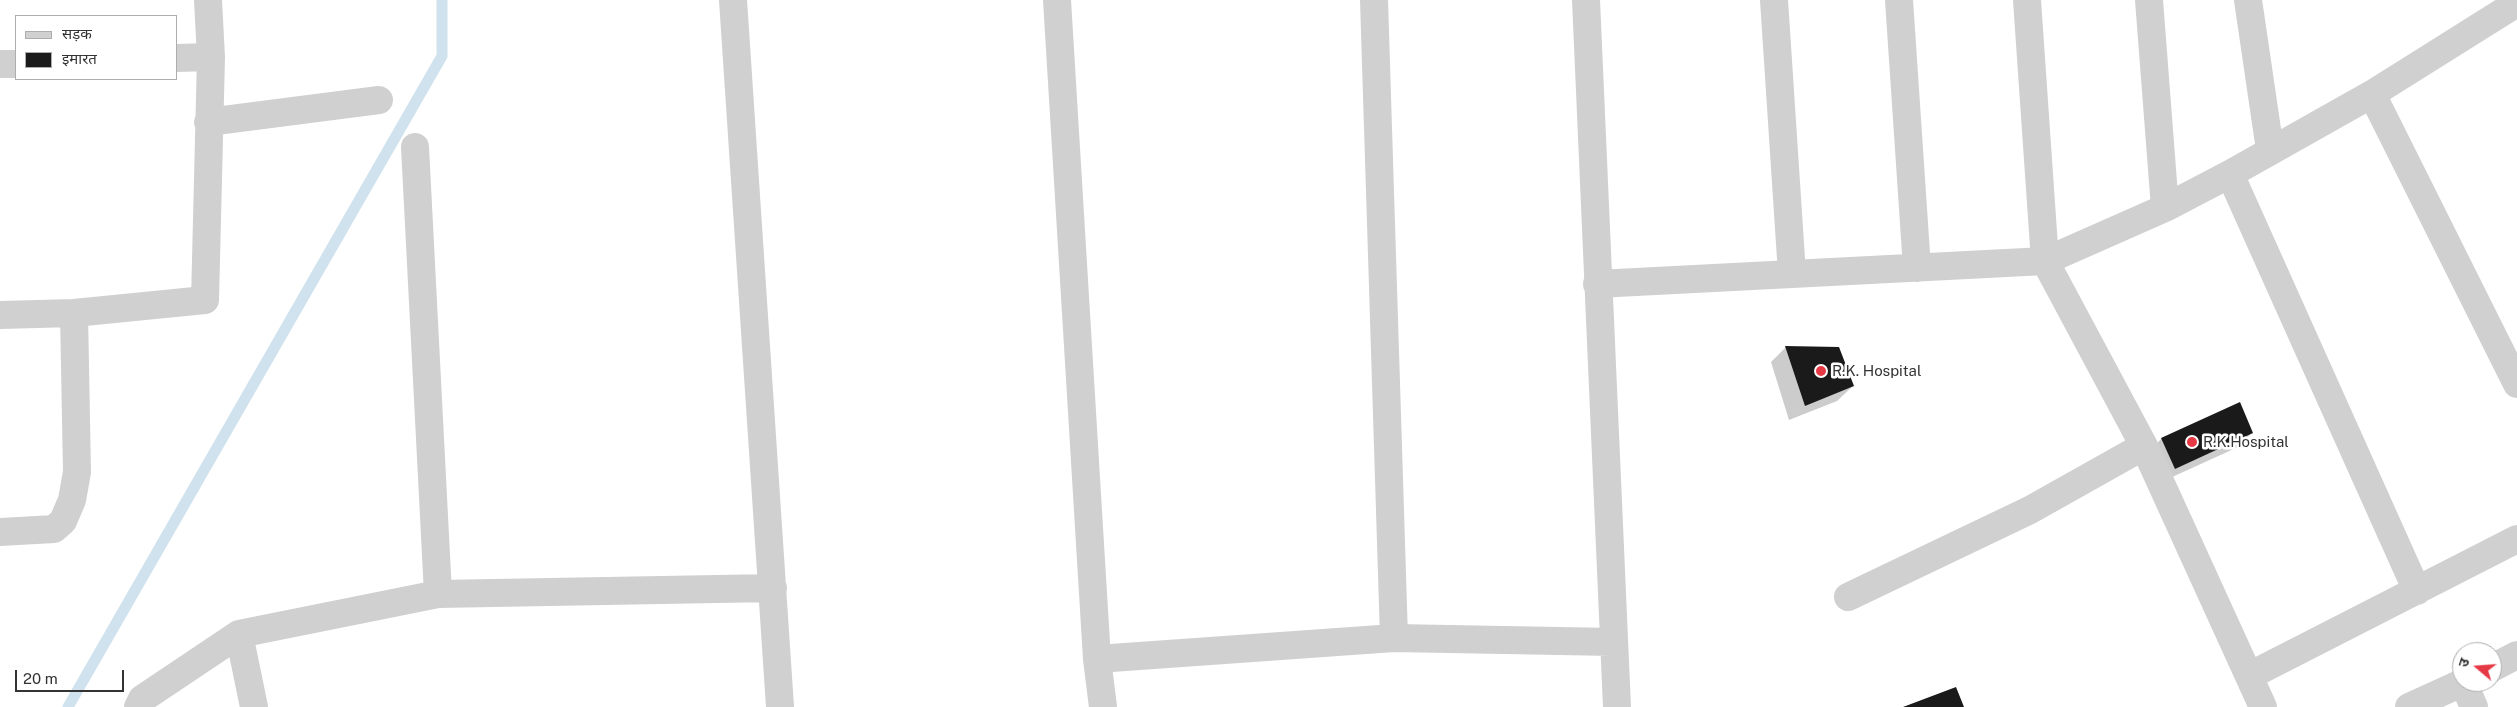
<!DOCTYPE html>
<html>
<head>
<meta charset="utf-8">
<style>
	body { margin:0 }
	#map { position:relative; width:2517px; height:707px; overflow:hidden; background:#fff; font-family:"Public Sans","Noto Sans Devanagari",sans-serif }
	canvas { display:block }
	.legend { position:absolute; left:15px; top:15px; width:162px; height:65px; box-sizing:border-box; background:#fff; border:1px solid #adadad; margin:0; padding:6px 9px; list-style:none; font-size:15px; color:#333 }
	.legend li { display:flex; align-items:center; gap:10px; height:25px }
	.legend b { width:25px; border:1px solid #adadad }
	.north { position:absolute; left:2452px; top:642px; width:50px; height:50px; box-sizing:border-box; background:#fff; border:1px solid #adadad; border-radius:50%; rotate:288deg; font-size:14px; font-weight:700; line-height:20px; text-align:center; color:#333 }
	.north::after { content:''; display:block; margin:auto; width:18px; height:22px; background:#e63946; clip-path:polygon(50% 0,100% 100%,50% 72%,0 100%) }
	.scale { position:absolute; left:15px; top:670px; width:109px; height:22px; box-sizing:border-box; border:2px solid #333; border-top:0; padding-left:6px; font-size:15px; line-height:18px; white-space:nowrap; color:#333; -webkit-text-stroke:4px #fff; paint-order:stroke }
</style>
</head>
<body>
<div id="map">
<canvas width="2517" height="707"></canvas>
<ul class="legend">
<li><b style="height:6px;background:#d0d0d0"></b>सड़क</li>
<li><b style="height:14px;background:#1a1a1a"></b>इमारत</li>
</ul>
<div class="north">उ</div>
<div class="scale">20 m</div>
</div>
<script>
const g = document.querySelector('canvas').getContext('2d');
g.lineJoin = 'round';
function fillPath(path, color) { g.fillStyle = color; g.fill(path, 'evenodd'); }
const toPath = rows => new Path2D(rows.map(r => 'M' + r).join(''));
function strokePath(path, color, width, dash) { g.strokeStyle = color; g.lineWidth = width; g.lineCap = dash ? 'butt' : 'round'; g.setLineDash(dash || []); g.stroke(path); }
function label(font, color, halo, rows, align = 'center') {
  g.font = font + ' "Public Sans",sans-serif'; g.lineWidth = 5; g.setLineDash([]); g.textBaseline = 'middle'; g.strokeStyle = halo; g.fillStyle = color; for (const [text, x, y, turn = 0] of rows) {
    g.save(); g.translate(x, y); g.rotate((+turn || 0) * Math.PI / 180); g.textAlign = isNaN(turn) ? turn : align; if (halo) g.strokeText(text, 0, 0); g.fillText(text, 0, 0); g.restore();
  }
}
const shadow = toPath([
	[1786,347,1853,386,1837,401,1789,420,1771,362],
	[2239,404,2252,433,2236,448,2159,483,2146,455,2161,439]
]);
const stream = toPath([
	[68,707,442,56,442,0]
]);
const building = toPath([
	[1785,346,1839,347,1854,386,1805,406],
	[2240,402,2253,433,2175,469,2161,438],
	[1956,687,1964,707,1903,707]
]);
const minor = toPath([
	[733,0,780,707],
	[1057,0,1097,659,1103,707],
	[1374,0,1394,638],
	[1586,0,1617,707],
	[1774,0,1792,274],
	[1899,0,1917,268],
	[2149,0,2165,208],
	[2248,0,2270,150],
	[176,58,211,57],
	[0,64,16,64],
	[2372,94,2517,384],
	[208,122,379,100],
	[415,147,438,594],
	[2230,174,2417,591],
	[1597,284,2045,261,2027,0],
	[0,315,74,313,205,300,211,57,208,0],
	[0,532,54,529,63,521,72,500,77,472,74,313],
	[1848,597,2030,510,2144,446],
	[239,634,254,707],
	[1097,659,1394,638,1614,642],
	[2492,668,2517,655],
	[2249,676,2517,539],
	[2463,682,2474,707],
	[138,707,142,699,239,634,438,594,773,588],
	[2263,707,2144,446,2045,261,2165,208,2230,174,2372,94,2517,3],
	[2409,707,2464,682]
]);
const markers = [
	[1821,371,6,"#e63946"],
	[2192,442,6,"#e63946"]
];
const poiNames = [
	["R.K. Hospital",1832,371],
	["R.K.Hospital",2203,442]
];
fillPath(shadow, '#0003');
strokePath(stream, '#cfe2ee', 11);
fillPath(building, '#1a1a1a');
strokePath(minor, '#d0d0d0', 28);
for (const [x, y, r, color] of markers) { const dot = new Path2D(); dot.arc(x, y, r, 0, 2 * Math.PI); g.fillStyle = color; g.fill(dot); strokePath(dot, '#fff', 2); }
label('15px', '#333', '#fff', poiNames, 'left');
</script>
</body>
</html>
